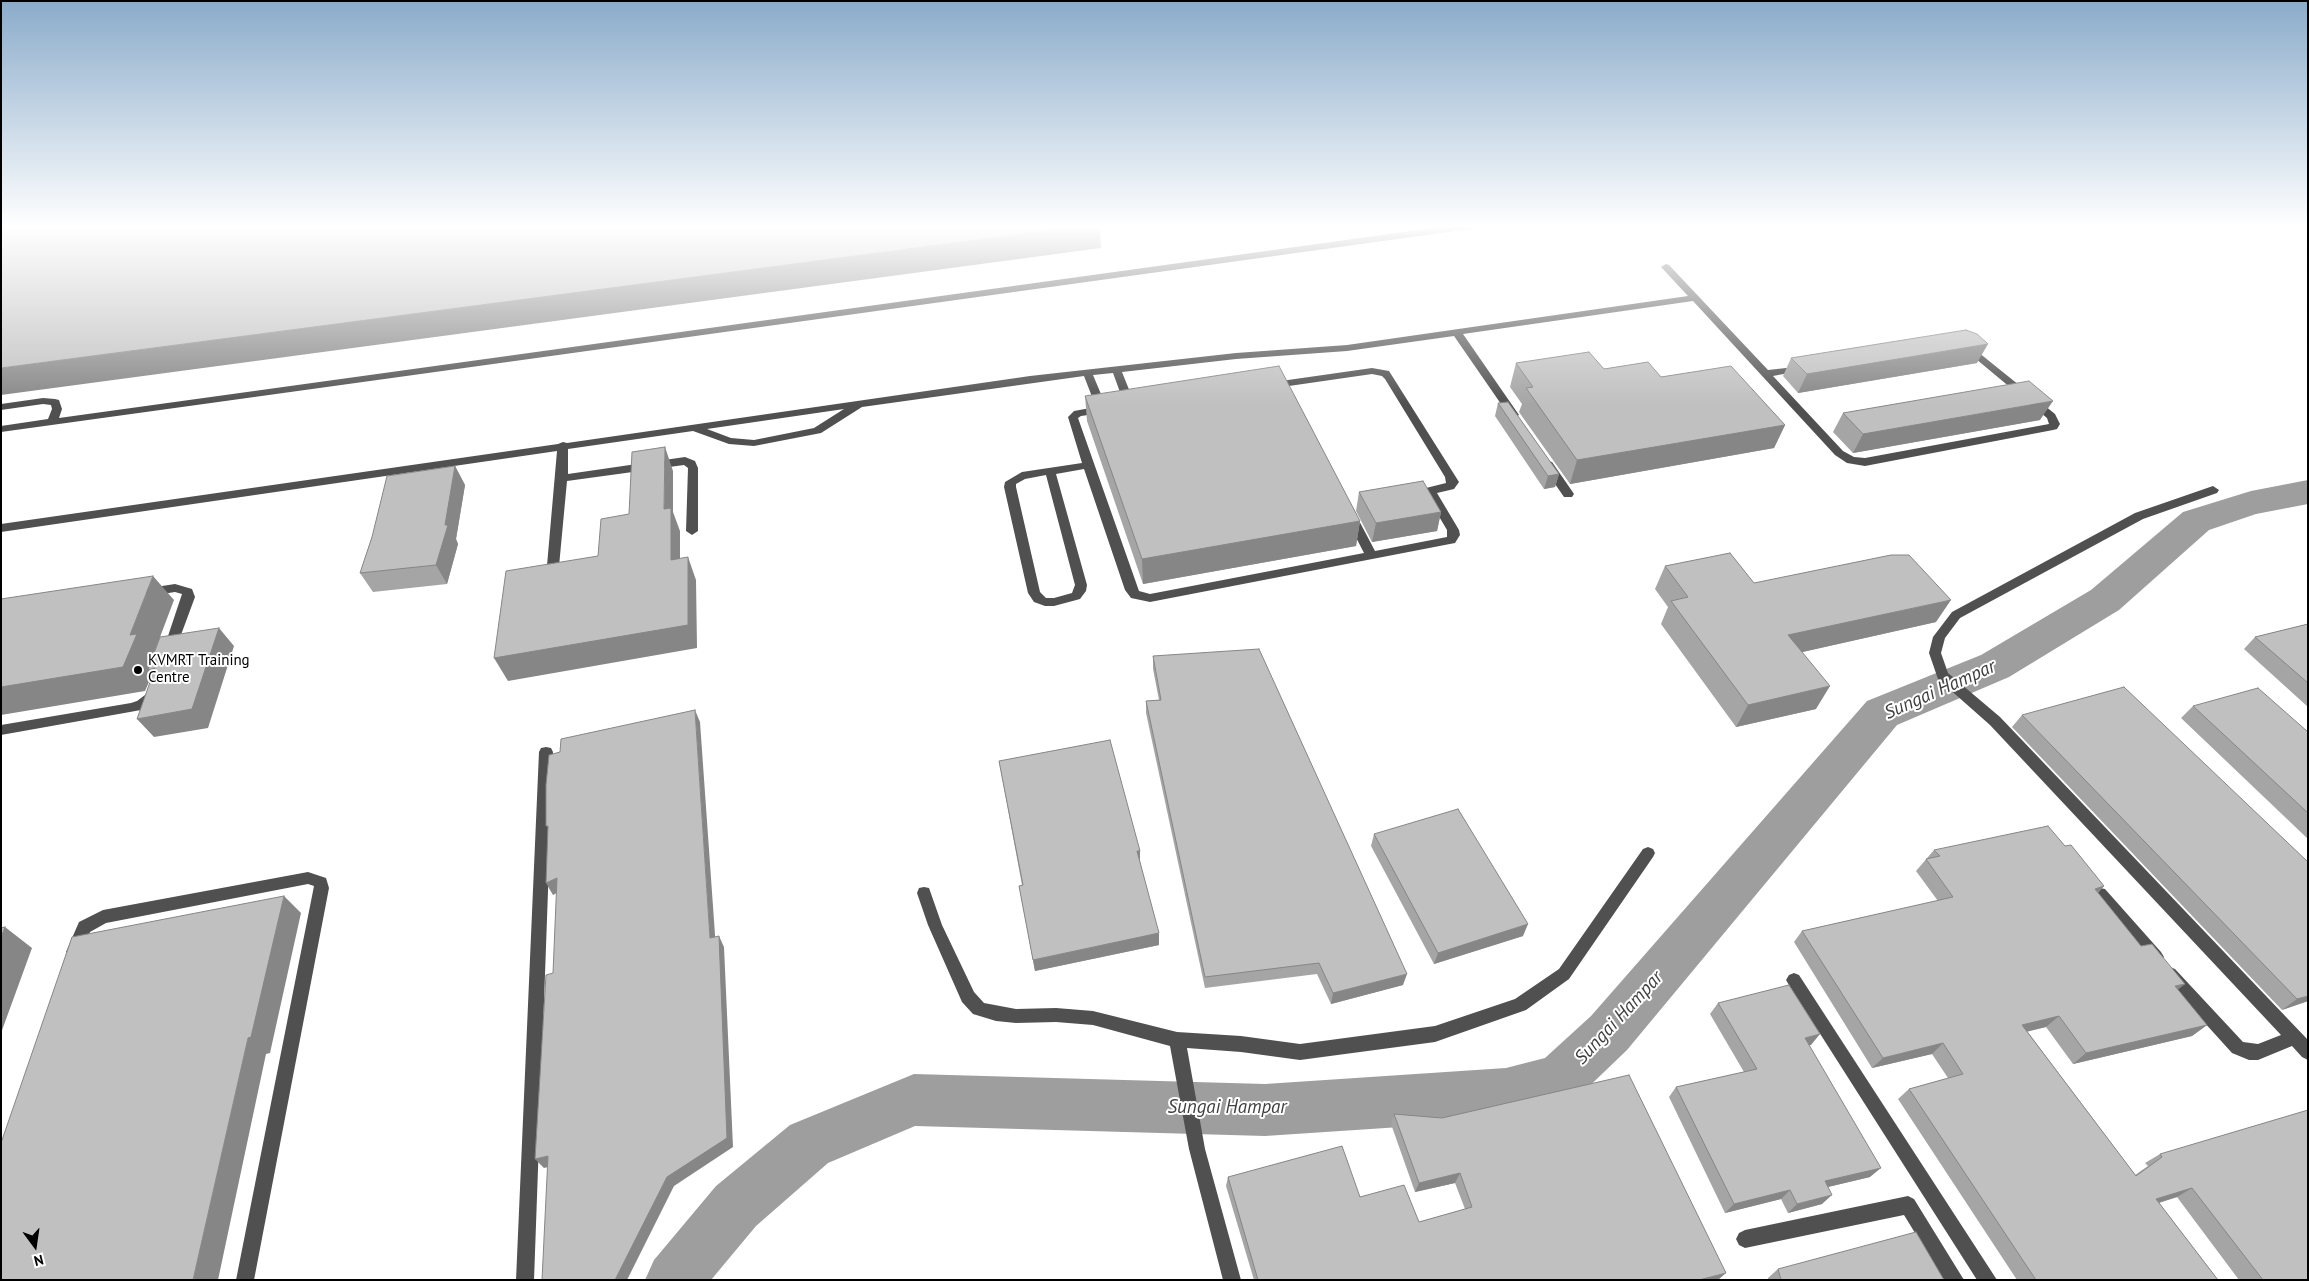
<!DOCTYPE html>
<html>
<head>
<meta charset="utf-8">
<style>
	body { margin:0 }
	#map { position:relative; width:2309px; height:1281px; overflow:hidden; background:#fff; font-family:"PT Sans",sans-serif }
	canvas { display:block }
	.frame { position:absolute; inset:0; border:2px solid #000; pointer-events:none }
	.north { position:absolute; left:10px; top:1221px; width:50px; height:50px; -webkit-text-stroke:4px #fff; paint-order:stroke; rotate:166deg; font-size:14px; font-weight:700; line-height:20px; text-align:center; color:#000 }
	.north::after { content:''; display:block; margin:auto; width:18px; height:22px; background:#000; clip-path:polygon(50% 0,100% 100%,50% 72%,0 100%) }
</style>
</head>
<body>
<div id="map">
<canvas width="2309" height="1281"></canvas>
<div class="frame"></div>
<div class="north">N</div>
</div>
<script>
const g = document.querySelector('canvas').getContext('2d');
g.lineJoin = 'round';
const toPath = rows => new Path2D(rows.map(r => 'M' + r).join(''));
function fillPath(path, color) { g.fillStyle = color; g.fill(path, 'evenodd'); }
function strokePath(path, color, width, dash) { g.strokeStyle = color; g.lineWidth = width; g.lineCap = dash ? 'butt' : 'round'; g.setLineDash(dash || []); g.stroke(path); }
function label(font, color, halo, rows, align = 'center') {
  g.font = font + ' "PT Sans",sans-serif'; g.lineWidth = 4; g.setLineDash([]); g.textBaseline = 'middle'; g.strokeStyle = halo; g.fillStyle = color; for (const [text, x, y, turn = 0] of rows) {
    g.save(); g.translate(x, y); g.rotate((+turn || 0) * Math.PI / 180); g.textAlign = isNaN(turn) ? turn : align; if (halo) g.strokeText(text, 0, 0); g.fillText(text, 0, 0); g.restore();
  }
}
const river = toPath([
	[2308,480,2308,504,2256,514,2209,530,2119,610,2009,677,1897,725,1627,1050,1578,1097,1506,1120,1265,1136,915,1126,828,1163,756,1226,711,1280,645,1280,654,1260,716,1186,790,1125,914,1074,1265,1084,1506,1068,1545,1058,1591,1016,1867,701,1981,655,2091,590,2183,512,2251,491,2308,480]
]);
const minor = toPath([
	[1454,225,1481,225,1477,228,1,432,1,426,48,419,52,409,51,405,43,404,1,410,1,404,43,398,55,399,59,400,62,409,59,418,1454,225],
	[1666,264,1669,265,1768,370,1804,366,1804,370,1773,376,1843,451,1854,457,1865,458,2049,424,2047,418,1964,349,1963,347,1968,344,2055,414,2060,424,2057,429,2053,430,1865,466,1847,463,1835,455,1693,301,1463,334,1519,415,1514,418,1510,417,1454,336,1347,351,1236,359,1122,372,1134,402,1372,368,1389,371,1459,482,1454,489,1437,493,1459,530,1460,535,1455,543,1150,602,1131,598,1125,590,1084,469,1056,474,1087,585,1086,591,1080,599,1054,606,1045,606,1034,602,1028,593,1004,487,1005,482,1022,472,1082,463,1068,417,1074,411,1096,407,1084,376,862,407,821,433,754,446,729,444,693,431,568,449,568,474,685,457,695,461,698,468,698,531,692,535,686,531,688,468,684,465,567,481,558,577,552,581,546,577,557,451,1,532,1,524,558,444,563,442,567,443,1030,376,1236,353,1347,345,1688,296,1661,267,1666,264],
	[1113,373,1124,403,1106,406,1093,375,1113,373],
	[1372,374,1382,376,1385,379,1445,477,1446,483,1426,488,1424,491,1447,530,1447,537,1375,551,1355,513,1351,512,1345,516,1364,553,1150,594,1139,591,1078,418,1081,416,1372,374],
	[844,409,814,428,754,440,731,438,707,429,844,409],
	[1046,475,1075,585,1072,593,1054,598,1046,598,1040,592,1016,487,1016,484,1025,479,1046,475],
	[1548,461,1552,462,1572,491,1574,494,1572,497,1564,497,1544,468,1543,465,1548,461],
	[2213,486,2219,490,2217,493,2143,519,1960,618,1945,638,1941,653,1948,673,2000,717,2308,1040,2308,1060,2302,1057,2292,1046,2258,1060,2249,1060,2232,1053,2165,979,2162,974,2165,969,2170,967,2175,969,2243,1042,2258,1044,2281,1035,1990,725,1938,679,1929,653,1933,637,1952,612,2135,513,2213,486],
	[175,584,192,589,195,597,175,651,173,654,169,656,165,654,163,651,182,594,175,592,149,596,143,592,149,588,175,584],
	[154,688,159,689,160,693,159,697,155,703,141,710,1,735,1,725,131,703,137,701,145,695,149,689,154,688],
	[546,747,551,748,553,752,534,1280,516,1280,539,752,541,748,546,747],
	[1648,847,1653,849,1655,853,1653,857,1569,979,1526,1010,1435,1042,1300,1060,1241,1052,1187,1048,1205,1149,1241,1280,1223,1280,1189,1149,1170,1046,1093,1025,1056,1022,1016,1023,996,1021,973,1014,962,1002,928,925,917,893,919,888,924,887,929,888,942,925,974,992,984,1003,1016,1009,1056,1008,1093,1011,1177,1032,1241,1036,1300,1044,1435,1026,1515,999,1559,969,1643,849,1648,847],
	[308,872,326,878,329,888,254,1280,236,1280,314,886,308,884,106,923,90,932,79,957,74,959,69,957,66,952,79,922,103,910,308,872],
	[2100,888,2105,889,2161,952,2164,957,2161,962,2156,964,2151,962,2095,899,2093,894,2095,889,2100,888],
	[1794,973,1799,975,1997,1280,1977,1280,1789,985,1786,980,1789,975,1794,973],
	[1908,1196,1914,1199,1964,1280,1944,1280,1904,1215,1745,1248,1739,1245,1736,1239,1739,1233,1745,1230,1908,1196]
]);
const wall = toPath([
	[1791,358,1977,363,1798,393,1783,376],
	[1516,363,1604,369,1661,377,1785,425,1774,448,1570,484,1519,412,1522,404,1510,387],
	[1085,396,1360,521,1356,546,1143,584,1087,421],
	[1498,403,1559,474,1555,487,1544,489,1495,416],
	[1843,413,2040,420,1853,453,1833,432],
	[455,466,465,485,456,539,458,544,447,584,373,592,360,573],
	[1359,492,1441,512,1437,531,1372,542,1356,511],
	[1665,566,1754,583,1936,622,1802,652,1816,709,1736,727,1661,624,1668,607,1655,589],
	[2308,624,2308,707,2244,649,2255,637],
	[1153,656,1403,985,1331,1004,1317,974,1205,988,1146,713,1146,701,1159,700,1153,669],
	[2193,706,2308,732,2308,839,2181,718],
	[2022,715,2308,1001,2282,1010,2012,727],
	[999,761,1140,851,1140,861,1159,945,1035,971,1019,886,1022,885],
	[1374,834,1523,936,1434,964,1371,846],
	[2065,846,2104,886,2098,893,2141,946,2185,984,2177,989,2207,1025,2192,1036,2073,1064,2046,1027,2027,1031,2135,1175,2148,1166,2145,1163,2160,1154,2308,1280,2239,1280,2177,1197,2159,1203,2218,1280,2017,1280,1898,1099,1909,1089,1948,1078,1932,1054,1872,1068,1794,942,1802,931,1938,901,1916,871,1934,850],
	[1718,1003,1811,1045,1809,1045,1870,1177,1828,1187,1822,1204,1788,1213,1781,1199,1725,1213,1669,1097,1676,1087,1744,1072,1710,1014],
	[1394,1114,1718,1280,1254,1280,1226,1186,1228,1177,1360,1197,1419,1222,1465,1209,1455,1183,1415,1192,1391,1124],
	[1778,1269,1944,1280,1768,1280,1768,1278]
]);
const shadedWall = toPath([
	[1091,225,1100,225,1101,248,1,395,1,368],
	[1988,344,1977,363,1798,393,1807,374],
	[2053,401,2040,420,1853,453,1863,434],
	[1785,425,1774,448,1570,484,1577,460],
	[665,447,673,471,673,512,680,531,680,583,671,560,664,509],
	[455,466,465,485,456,539,458,544,447,584,436,565],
	[1559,474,1555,487,1544,489,1548,476],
	[1441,512,1437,531,1372,542,1376,523],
	[1360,521,1356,546,1143,584,1142,559],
	[688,557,696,580,697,648,508,681,494,658],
	[153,576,174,600,154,653,164,688,152,675,145,691,1,715,1,687,130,635],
	[1951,600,1936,622,1776,658,1788,635],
	[219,628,234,646,208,728,154,737,137,719],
	[1830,686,1816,709,1736,727,1748,705],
	[695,710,700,722,716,949,710,938],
	[1137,851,1140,851,1140,863],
	[557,878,564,889,553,895,546,883],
	[2104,886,2092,898,2095,889],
	[284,896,301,913,270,1053,266,1054,218,1280,193,1280,248,1038],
	[1528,924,1523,936,1434,964,1438,953],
	[5,927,32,948,1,1033,1,938],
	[1159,933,1159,945,1035,971,1033,960],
	[719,936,724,947,733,1147,674,1186,627,1280,615,1280],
	[1407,974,1403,985,1331,1004,1333,993],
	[2185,984,2171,995,2175,986],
	[2308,996,2308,1001,2282,1010,2297,999],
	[2059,1016,2046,1027,2010,1036,2022,1025],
	[2207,1025,2192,1036,2073,1064,2086,1053],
	[1820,1034,1811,1045,1796,1048,1805,1038],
	[1943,1043,1932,1054,1872,1068,1883,1058],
	[548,1156,557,1165,544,1168,535,1159],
	[1881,1168,1870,1177,1815,1190,1825,1181],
	[1460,1173,1455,1183,1415,1192,1419,1183],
	[2192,1188,2177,1197,2141,1208,2156,1199],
	[1790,1190,1781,1199,1725,1213,1734,1204],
	[1832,1195,1822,1204,1788,1213,1797,1204],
	[1726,1273,1718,1280,1699,1280]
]);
const building = toPath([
	[1,225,1091,225,1,368,1,225],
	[1966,330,1977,334,1988,344,1807,374,1791,358,1966,330],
	[1589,352,1604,369,1648,362,1661,377,1731,366,1785,425,1577,460,1526,388,1533,387,1516,363,1589,352],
	[1279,366,1360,521,1142,559,1085,396,1279,366],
	[2029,381,2053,401,1863,434,1843,413,2029,381],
	[1508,402,1559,474,1548,476,1498,403,1508,402],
	[665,447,664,509,671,508,671,560,688,557,688,625,494,658,506,571,598,556,601,519,629,514,632,452,665,447],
	[455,466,445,525,448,525,436,565,360,573,372,537,387,476,455,466],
	[1423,481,1441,512,1376,523,1359,492,1423,481],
	[1730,553,1754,583,1891,555,1909,555,1951,600,1788,635,1830,686,1748,705,1671,601,1688,597,1665,566,1730,553],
	[153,576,130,635,137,634,123,667,1,687,1,599,153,576],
	[2308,624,2308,683,2255,637,2308,624],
	[219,628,192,709,137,719,155,668,148,670,160,637,219,628],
	[1259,649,1407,974,1333,993,1319,963,1205,977,1146,701,1161,700,1153,656,1259,649],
	[2124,687,2308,862,2308,996,2297,999,2022,715,2124,687],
	[2258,688,2308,732,2308,813,2193,706,2258,688],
	[695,710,710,938,719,936,727,1138,667,1177,615,1280,542,1280,548,1156,535,1159,546,975,553,973,557,878,546,883,548,826,546,826,546,785,549,755,560,752,561,739,695,710],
	[1110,740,1140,851,1137,851,1159,933,1033,960,1019,886,1023,885,999,761,1110,740],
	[1458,809,1528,924,1438,953,1374,834,1458,809],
	[2048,826,2065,846,2071,845,2104,886,2095,889,2141,946,2152,944,2185,984,2175,986,2207,1025,2086,1053,2059,1016,2022,1025,2136,1176,2162,1157,2160,1154,2308,1110,2308,1280,2263,1280,2192,1188,2156,1199,2218,1280,2036,1280,1909,1089,1963,1074,1943,1043,1883,1058,1802,931,1953,897,1926,859,1940,856,1934,850,2048,826],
	[284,896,251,1037,248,1038,193,1280,1,1280,1,1143,72,937,284,896],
	[5,927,1,938,1,928,5,927],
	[1789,985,1820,1034,1805,1038,1881,1168,1825,1181,1832,1195,1797,1204,1790,1190,1734,1204,1676,1087,1757,1069,1718,1003,1789,985],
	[1629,1075,1726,1273,1699,1280,1258,1280,1228,1177,1342,1146,1360,1197,1404,1185,1419,1222,1472,1207,1460,1173,1419,1183,1394,1114,1442,1118,1629,1075],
	[1916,1232,1944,1280,1781,1280,1778,1269,1916,1232]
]);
const markers = [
	[138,670,5,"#000"]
];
const poiNames = [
	["KVMRT Training",148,661],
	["Centre",148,678]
];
const nearWaternames = [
	["Sungai Hampar",1940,690,-24],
	["Sungai Hampar",1619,1018,-47],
	["Sungai Hampar",1227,1108]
];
fillPath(river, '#9e9e9e');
fillPath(minor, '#505050');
fillPath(wall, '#a5a5a5');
fillPath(shadedWall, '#868686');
fillPath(building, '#c0c0c0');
strokePath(building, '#868686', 1);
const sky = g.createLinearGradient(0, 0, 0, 405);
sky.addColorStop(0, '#8aabca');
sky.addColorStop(0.56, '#fff');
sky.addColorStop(1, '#ffffff00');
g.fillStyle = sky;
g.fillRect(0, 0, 2309, 405);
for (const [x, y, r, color] of markers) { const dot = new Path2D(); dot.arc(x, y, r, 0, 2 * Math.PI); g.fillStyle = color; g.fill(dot); strokePath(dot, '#fff', 2); }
label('15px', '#000', '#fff', poiNames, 'left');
label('italic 19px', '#3f3f3f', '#fff', nearWaternames);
</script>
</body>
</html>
